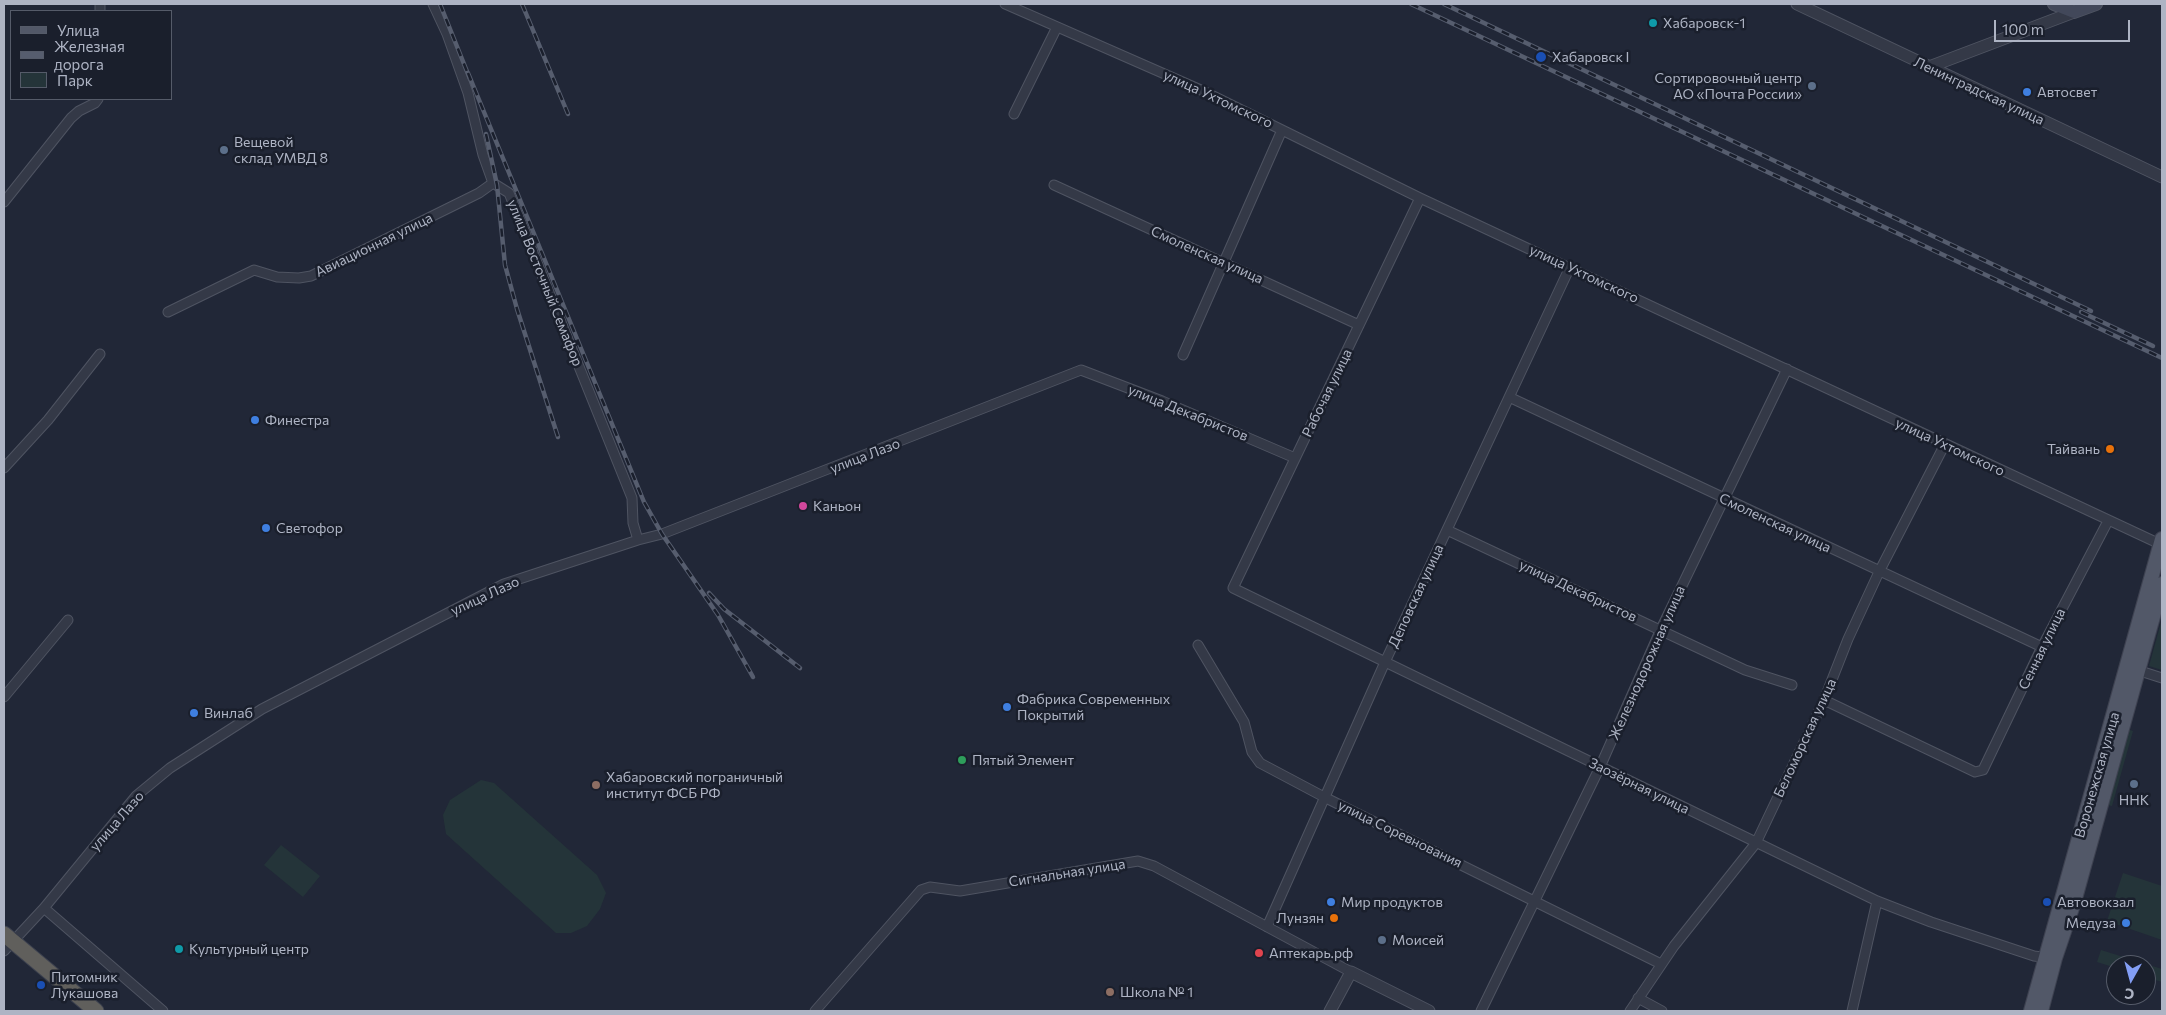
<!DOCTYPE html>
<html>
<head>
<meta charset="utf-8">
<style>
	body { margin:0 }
	#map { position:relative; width:2166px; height:1015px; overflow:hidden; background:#212737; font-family:Commissioner,sans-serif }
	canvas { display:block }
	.frame { position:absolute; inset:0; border:5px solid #aeb4c4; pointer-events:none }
	.legend { position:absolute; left:10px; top:10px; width:162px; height:90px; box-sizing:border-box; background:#1a1f2c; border:1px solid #555b69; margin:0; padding:6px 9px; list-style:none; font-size:15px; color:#aeb4c4 }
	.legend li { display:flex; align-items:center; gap:10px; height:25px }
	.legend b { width:25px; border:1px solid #555b69 }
	.north { position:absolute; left:2106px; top:955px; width:50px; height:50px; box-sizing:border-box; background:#1a1f2c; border:1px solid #555b69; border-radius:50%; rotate:187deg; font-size:14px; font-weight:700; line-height:20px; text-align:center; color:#aeb4c4 }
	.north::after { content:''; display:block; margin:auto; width:18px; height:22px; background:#839ef5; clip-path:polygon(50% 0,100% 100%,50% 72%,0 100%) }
	.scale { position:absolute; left:1994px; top:20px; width:136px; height:22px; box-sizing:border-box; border:2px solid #aeb4c4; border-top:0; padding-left:6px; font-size:15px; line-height:18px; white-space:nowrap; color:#aeb4c4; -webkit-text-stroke:4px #1a1f2c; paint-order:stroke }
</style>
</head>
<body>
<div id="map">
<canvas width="2166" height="1015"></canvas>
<div class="frame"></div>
<ul class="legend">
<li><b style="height:6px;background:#525868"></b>Улица</li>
<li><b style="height:6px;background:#565d6e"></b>Железная дорога</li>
<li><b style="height:14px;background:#243439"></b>Парк</li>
</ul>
<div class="north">С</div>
<div class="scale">100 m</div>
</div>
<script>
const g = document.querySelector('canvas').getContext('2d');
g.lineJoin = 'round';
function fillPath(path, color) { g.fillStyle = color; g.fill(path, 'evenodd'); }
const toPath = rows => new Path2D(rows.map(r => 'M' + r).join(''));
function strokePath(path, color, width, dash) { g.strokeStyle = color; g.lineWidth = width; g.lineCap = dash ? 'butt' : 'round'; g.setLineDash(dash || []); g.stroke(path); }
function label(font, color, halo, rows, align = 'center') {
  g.font = font + ' Commissioner,sans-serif'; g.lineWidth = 5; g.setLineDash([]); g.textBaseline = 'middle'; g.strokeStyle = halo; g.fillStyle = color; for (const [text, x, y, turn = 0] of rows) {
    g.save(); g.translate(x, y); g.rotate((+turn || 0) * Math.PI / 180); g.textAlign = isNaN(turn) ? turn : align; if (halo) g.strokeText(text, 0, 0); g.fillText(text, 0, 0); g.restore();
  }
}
const green = toPath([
	[2162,619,2162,670,2149,666],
	[2127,729,2133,731,2112,806,2106,805],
	[481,780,494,783,597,875,606,893,600,909,587,926,571,933,556,933,446,834,443,815,450,800],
	[281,845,320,876,303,897,264,865],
	[2123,873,2162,886,2162,940,2107,921],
	[2101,950,2162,969,2162,982,2146,977,2146,965,2116,965,2116,968,2097,962]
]);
const minor = toPath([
	[433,4,447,34,468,93,483,155,493,183,509,193,632,498,633,523,638,540],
	[1005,4,1201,90,1420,198,2162,545],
	[100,11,100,5],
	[1014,114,1057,27],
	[1054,185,1359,325],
	[1420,198,1233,588,1877,901,1931,922,2034,956,2049,958],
	[4,202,71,118,79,111,95,103,98,99],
	[168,312,254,270,277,277,299,278,311,276,479,193,493,183],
	[1183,355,1282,130],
	[1509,397,2042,647],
	[4,468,48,420,100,354],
	[1447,530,1745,670,1792,685],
	[1198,645,1244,722,1252,752,1260,763,1326,798,1661,964],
	[2134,669,2162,678],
	[4,697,68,620],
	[1824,700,1975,772,1983,770,2042,647,2108,521],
	[44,908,163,1011],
	[1267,927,1385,662,1570,267],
	[4,951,44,908,136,796,170,768,262,709,504,584,638,540,662,534,1081,370,1162,401,1295,458],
	[1638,998,1662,1011],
	[815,1011,921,890,930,887,960,891,1138,861,1154,866,1351,972],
	[1481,1011,1600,767,1661,629,1787,369],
	[1630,1011,1674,946,1756,843,1824,700,1848,639,1879,572,1945,444],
	[1852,1011,1877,901]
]);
const tertiary = toPath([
	[1797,4,2162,177],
	[1929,67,2074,12],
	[1330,1011,1351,972,1429,1011]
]);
const secondary = toPath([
	[2054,4,2074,12,2096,4]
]);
const primary = toPath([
	[2031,1011,2162,539],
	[2041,1011,2055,958,2074,902,2162,584]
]);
const trunk = toPath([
	[4,934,96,1011]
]);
const rail = toPath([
	[440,4,470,79],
	[522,4,568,114],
	[1411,4,2162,358],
	[1444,4,2091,311],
	[468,73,644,502,662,534,718,615,753,677],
	[486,134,497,185,505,265,517,309,558,437],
	[2081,312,2153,346],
	[709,593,724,609,800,668]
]);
const markers = [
	[1653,23,5,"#0f9aa8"],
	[1541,57,6,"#1a4fb4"],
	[1812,86,5,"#5c6f8a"],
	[2027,92,5,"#3f7fe0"],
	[224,150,5,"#5c6f8a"],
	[255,420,5,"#3f7fe0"],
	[2110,449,5,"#e8710a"],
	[803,506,5,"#d1479c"],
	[266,528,5,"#3f7fe0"],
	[1007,707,5,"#3f7fe0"],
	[194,713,5,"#3f7fe0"],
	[962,760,5,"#2e9e5b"],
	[2134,784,5,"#5c6f8a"],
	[596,785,5,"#8d6e63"],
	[1331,902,5,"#3f7fe0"],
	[2047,902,5,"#1a4fb4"],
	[1334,918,5,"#e8710a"],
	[2126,923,5,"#3f7fe0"],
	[1382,940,5,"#5c6f8a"],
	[179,949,5,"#0f9aa8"],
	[1259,953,5,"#e0444e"],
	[41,985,5,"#1a4fb4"],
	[1110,992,5,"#8d6e63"]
];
const poiNames = [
	["Хабаровск-1",1663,23],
	["Хабаровск I",1552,57],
	["Сортировочный центр",1802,78,"right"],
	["АО «Почта России»",1802,94,"right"],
	["Автосвет",2037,92],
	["Вещевой",234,142],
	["склад УМВД 8",234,158],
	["Финестра",265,420],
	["Тайвань",2100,449,"right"],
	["Каньон",813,506],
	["Светофор",276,528],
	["Фабрика Современных",1017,699],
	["Покрытий",1017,715],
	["Винлаб",204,713],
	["Пятый Элемент",972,760],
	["Хабаровский пограничный",606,777],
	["институт ФСБ РФ",606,793],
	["ННК",2134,800,"center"],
	["Мир продуктов",1341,902],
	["Автовокзал",2057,902],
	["Лунзян",1324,918,"right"],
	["Медуза",2116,923,"right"],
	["Моисей",1392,940],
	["Культурный центр",189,949],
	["Аптекарь.рф",1269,953],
	["Питомник",51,977],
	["Лукашова",51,993],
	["Школа № 1",1120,992]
];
const streetNames = [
	["Ленинградская улица",1979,91,25],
	["улица Ухтомского",1218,99,25],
	["Авиационная улица",374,245,-26],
	["Смоленская улица",1207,255,24],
	["улица Ухтомского",1584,274,25],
	["улица Восточный Семафор",545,283,68],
	["Рабочая улица",1327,393,-64],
	["улица Декабристов",1188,413,22],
	["улица Ухтомского",1950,447,25],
	["улица Лазо",865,456,-21],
	["Смоленская улица",1775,523,25],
	["улица Декабристов",1578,591,25],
	["улица Лазо",485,596,-25],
	["Деповская улица",1416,596,-65],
	["Сенная улица",2042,649,-64],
	["Железнодорожная улица",1647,663,-66],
	["Беломорская улица",1805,738,-65],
	["Воронежская улица",2097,775,-74],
	["Заозёрная улица",1639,786,26],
	["улица Лазо",117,821,-49],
	["улица Соревнования",1400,834,26],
	["Сигнальная улица",1067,873,-9]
];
fillPath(green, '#243439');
strokePath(minor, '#4f5462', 11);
strokePath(tertiary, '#4f5462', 13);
strokePath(secondary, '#4f5462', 14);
strokePath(primary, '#3e4251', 16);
strokePath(trunk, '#3c414f', 17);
strokePath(minor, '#343947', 9);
strokePath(tertiary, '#343947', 11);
strokePath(secondary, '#42485a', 12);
strokePath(primary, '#525868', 14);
strokePath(trunk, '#605f5c', 15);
strokePath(rail, '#565d6e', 4.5);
strokePath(rail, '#1a1f2c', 2.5, [8]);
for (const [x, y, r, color] of markers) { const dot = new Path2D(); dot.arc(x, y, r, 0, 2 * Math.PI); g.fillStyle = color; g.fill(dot); strokePath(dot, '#1a1f2c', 2); }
label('14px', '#aeb4c4', '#1a1f2c', poiNames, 'left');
label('14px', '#aeb4c4', '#1a1f2c', streetNames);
</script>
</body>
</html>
